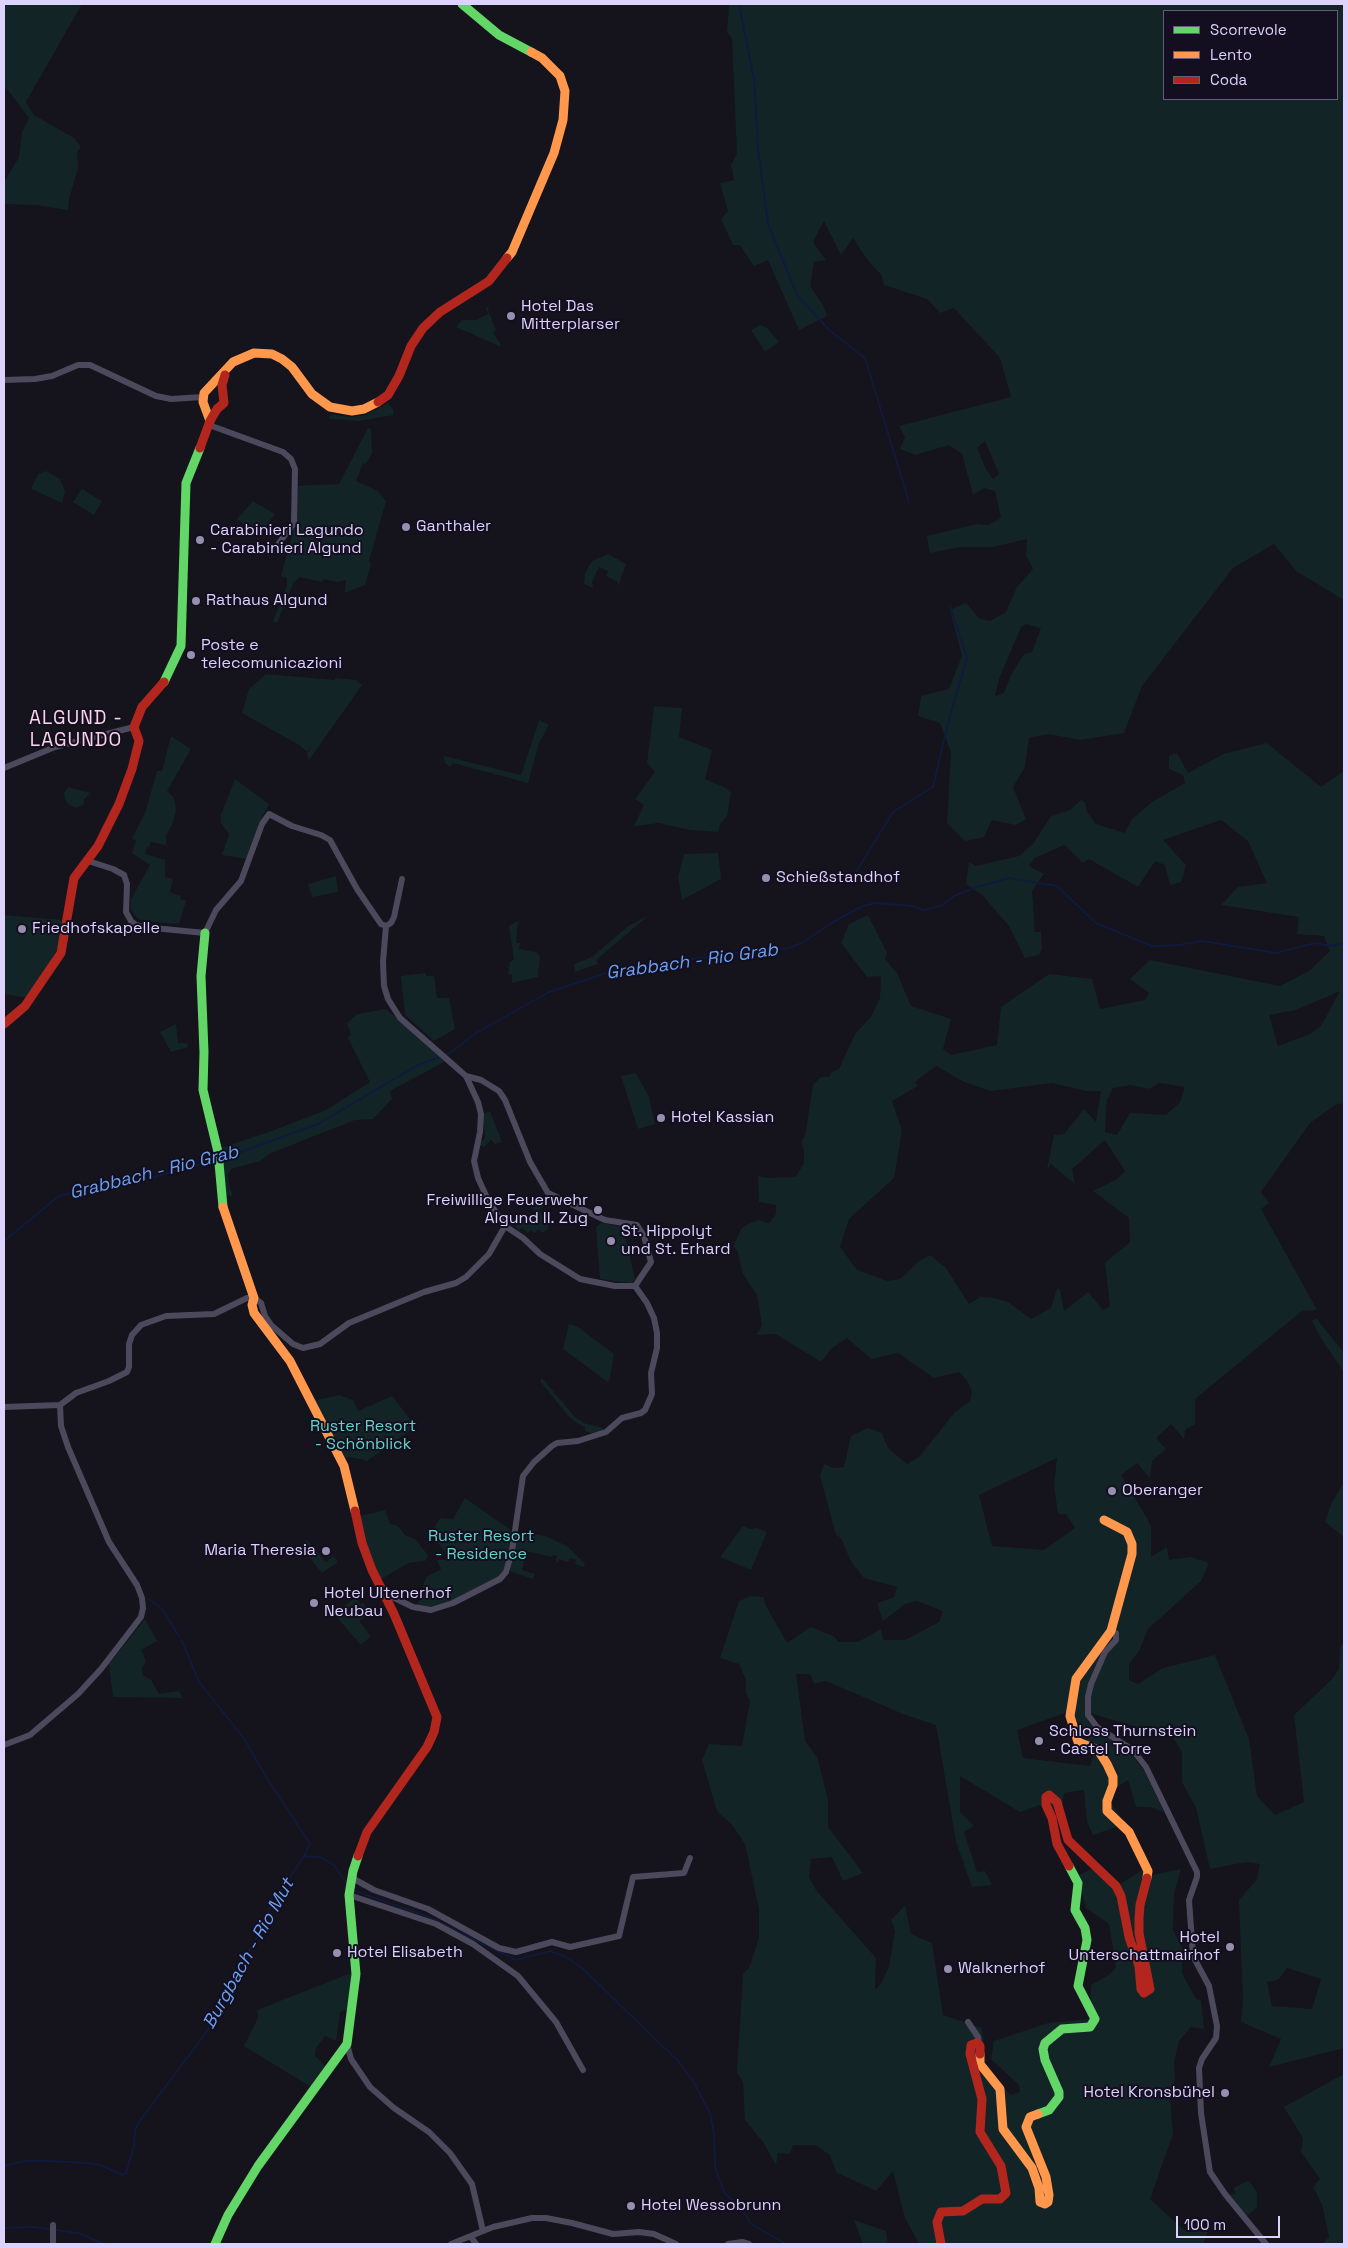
<!DOCTYPE html>
<html>
<head>
<meta charset="utf-8">
<style>
	body { margin:0 }
	#map { position:relative; width:1348px; height:2248px; overflow:hidden; background:#15131c; font-family:"Space Grotesk",sans-serif }
	canvas { display:block }
	.frame { position:absolute; inset:0; border:5px solid #dcd2fb; pointer-events:none }
	.legend { position:absolute; left:1163px; top:10px; width:175px; height:90px; box-sizing:border-box; background:#140f20; border:1px solid #645d78; margin:0; padding:6px 9px; list-style:none; font-size:15px; color:#dcd2fb }
	.legend li { display:flex; align-items:center; gap:10px; height:25px }
	.legend b { width:25px; border:1px solid #645d78 }
	.scale { position:absolute; left:1176px; top:2216px; width:104px; height:22px; box-sizing:border-box; border:2px solid #dcd2fb; border-top:0; padding-left:6px; font-size:15px; line-height:18px; white-space:nowrap; color:#dcd2fb; -webkit-text-stroke:4px #140f20; paint-order:stroke }
</style>
</head>
<body>
<div id="map">
<canvas width="1348" height="2248"></canvas>
<div class="frame"></div>
<ul class="legend">
<li><b style="height:6px;background:#63d668"></b>Scorrevole</li>
<li><b style="height:6px;background:#ff974d"></b>Lento</li>
<li><b style="height:6px;background:#b3261e"></b>Coda</li>
</ul>
<div class="scale">100 m</div>
</div>
<script>
const g = document.querySelector('canvas').getContext('2d');
g.lineJoin = 'round';
function fillPath(path, color) { g.fillStyle = color; g.fill(path, 'evenodd'); }
const toPath = rows => new Path2D(rows.map(r => 'M' + r).join(''));
function strokePath(path, color, width, dash) { g.strokeStyle = color; g.lineWidth = width; g.lineCap = dash ? 'butt' : 'round'; g.setLineDash(dash || []); g.stroke(path); }
function label(font, color, halo, rows, align = 'center') {
  g.font = font + ' "Space Grotesk",sans-serif'; g.lineWidth = 4; g.setLineDash([]); g.textBaseline = 'middle'; g.strokeStyle = halo; g.fillStyle = color; for (const [text, x, y, turn = 0] of rows) {
    g.save(); g.translate(x, y); g.rotate((+turn || 0) * Math.PI / 180); g.textAlign = isNaN(turn) ? turn : align; if (halo) g.strokeText(text, 0, 0); g.fillText(text, 0, 0); g.restore();
  }
}
const green = toPath([
	[4,4,82,4,26,102,34,115,74,138,81,147,77,152,78,168,69,199,68,210,36,205,4,204,4,182,19,157,22,132,29,118,4,85],
	[729,4,1344,4,1344,600,1296,571,1274,544,1233,568,1142,686,1124,733,1080,740,1049,734,1029,738,1025,767,1013,787,1026,819,1016,825,992,820,984,837,965,841,947,823,951,752,940,723,918,716,921,696,949,689,962,656,950,610,966,603,980,619,990,621,1006,612,1017,587,1033,569,1026,555,1027,539,993,547,960,547,930,553,927,536,977,524,988,525,1001,518,995,491,984,488,973,495,962,454,949,445,915,455,900,449,905,437,899,426,1011,397,1000,358,954,308,940,313,927,299,884,285,882,276,866,258,853,238,841,255,824,221,813,242,826,260,814,262,810,286,823,305,827,316,799,330,768,260,754,266,740,245,733,245,721,219,728,211,720,183,734,180,731,165,737,154,732,38,727,32],
	[1164,11,1337,11,1337,99,1164,99],
	[985,441,999,474,993,479,986,469,977,448],
	[1026,624,1041,628,1032,652,1024,654,1011,675,1004,693,995,696,999,679,1021,627],
	[489,306,488,310,496,330,493,332,501,345,499,346,456,327,462,320,476,320,488,314,486,308],
	[760,325,767,328,779,342,765,352,751,330],
	[388,403,393,409,394,415,359,421,329,419,330,414,350,417,366,415],
	[368,428,371,429,372,453,366,464,363,463,356,481,378,491,386,501,369,561,371,564,365,585,345,593,346,580,337,582,324,579,322,582,299,577,293,584,277,623,273,621,287,586,287,578,281,576,292,535,294,486,339,484],
	[46,471,60,479,65,492,62,503,31,489,38,474],
	[82,489,102,501,94,515,73,502],
	[253,501,275,514,259,535,237,519],
	[608,554,626,564,618,587,618,582,606,576,608,571,599,567,592,582,593,588,584,584,585,573,592,561],
	[266,674,335,680,335,678,356,680,362,685,309,760,307,754,313,744,307,752,299,745,242,713,249,689],
	[654,706,682,708,679,737,712,750,705,779,726,788,731,793,727,816,720,824,718,832,690,830,659,823,634,826,644,805,635,799,655,772,647,763],
	[539,720,549,725,539,743,528,783,453,763,450,767,445,763,444,756,521,775],
	[171,736,191,749,167,791,174,798,176,811,173,822,166,836,166,845,151,842,149,847,147,847,145,854,165,860,165,877,173,879,170,892,181,896,180,899,186,901,179,924,143,921,137,918,131,910,131,899,150,865,132,853,136,840,132,839,145,813,157,771,162,771],
	[1267,743,1321,787,1344,771,1344,1103,1335,1105,1310,1123,1261,1192,1269,1203,1261,1209,1317,1310,1302,1311,1195,1399,1195,1424,1185,1430,1184,1439,1171,1424,1156,1438,1166,1449,1152,1461,1150,1478,1137,1463,1121,1475,1148,1520,1151,1527,1151,1557,1167,1547,1169,1560,1191,1557,1209,1563,1201,1581,1148,1629,1139,1651,1129,1664,1129,1680,1138,1684,1163,1668,1215,1655,1249,1739,1257,1796,1275,1815,1304,1802,1294,1715,1332,1679,1339,1669,1340,1648,1344,1641,1344,2048,1269,2067,1281,2039,1241,2022,1243,1999,1239,1900,1257,1879,1260,1864,1246,1862,1210,1869,1196,1808,1182,1782,1182,1752,1173,1738,1090,1713,1088,1722,1128,1749,1145,1772,1164,1812,1150,1807,1136,1807,1128,1780,1116,1788,1110,1802,1124,1822,1119,1826,1093,1835,1087,1822,1084,1790,1064,1793,1062,1810,1040,1805,1020,1812,960,1776,960,1812,974,1826,964,1832,977,1872,985,1871,992,1885,972,1887,956,1842,936,1725,903,1714,826,1681,814,1684,810,1674,796,1674,805,1741,817,1757,828,1800,828,1827,863,1873,843,1881,832,1857,811,1859,809,1877,816,1890,876,1958,875,1990,882,1982,889,1966,895,1931,891,1920,905,1905,911,1934,932,1943,943,2015,982,2028,984,2045,983,2063,997,2082,1011,2095,1020,2092,1019,2085,991,2059,994,2041,1048,2023,1090,2019,1091,1985,1110,1974,1116,1967,1109,1924,1086,1908,1076,1876,1097,1867,1117,1886,1144,1869,1152,1875,1181,1869,1174,1894,1173,1930,1183,1950,1182,1973,1196,1999,1201,2000,1204,2029,1191,2027,1179,2041,1174,2062,1175,2079,1170,2098,1173,2134,1150,2199,1184,2230,1208,2232,1203,2244,919,2244,905,2218,893,2171,876,2191,836,2172,830,2155,815,2145,793,2145,790,2154,778,2153,776,2165,763,2142,745,2120,743,2083,737,2072,743,1974,749,1968,759,1938,759,1909,745,1844,732,1825,717,1811,702,1760,709,1744,742,1746,750,1701,746,1693,746,1680,739,1664,720,1658,739,1601,750,1596,764,1597,765,1604,787,1643,811,1627,835,1637,838,1642,858,1642,881,1629,883,1640,905,1640,939,1622,943,1611,917,1601,905,1604,883,1621,877,1603,894,1597,897,1587,864,1578,851,1562,841,1538,836,1535,820,1476,824,1464,834,1468,844,1467,851,1436,868,1428,882,1433,888,1448,907,1464,919,1457,955,1412,970,1401,972,1393,968,1382,959,1372,934,1378,898,1353,871,1359,847,1338,832,1348,821,1362,776,1334,756,1335,762,1326,757,1295,743,1274,737,1250,733,1247,741,1229,746,1225,758,1220,769,1223,776,1214,776,1205,759,1202,758,1176,768,1178,795,1177,804,1164,804,1151,801,1141,805,1136,813,1085,821,1077,829,1077,832,1072,839,1069,855,1034,871,1017,880,998,881,976,867,977,841,943,849,924,868,915,887,953,885,959,897,973,911,1006,951,1019,943,1049,951,1055,997,1045,1001,1007,1049,974,1092,979,1100,1009,1145,1000,1149,993,1130,979,1150,960,1280,986,1309,971,1330,951,1324,936,1297,934,1299,917,1221,905,1238,887,1267,883,1248,841,1221,820,1163,840,1186,865,1181,882,1170,885,1165,865,1155,861,1138,887,1089,859,1083,863,1064,845,1035,858,1029,866,1044,874,1032,891,1035,932,1041,932,1042,949,1039,955,1025,958,1009,926,982,895,966,884,969,862,976,866,1019,856,1033,844,1051,816,1070,810,1081,800,1085,802,1087,812,1096,824,1125,833,1131,820,1152,802,1185,783,1183,775,1169,769,1169,756,1177,753,1188,773,1223,754],
	[1340,991,1321,1026,1310,1034,1278,1046,1269,1015,1296,1010],
	[936,1066,964,1082,991,1091,1052,1083,1086,1091,1101,1091,1096,1122,1084,1109,1064,1134,1054,1135,1047,1169,1051,1164,1075,1184,1072,1169,1105,1140,1125,1171,1117,1179,1093,1191,1129,1218,1130,1242,1105,1263,1110,1306,1103,1310,1088,1292,1064,1311,1060,1290,1057,1289,1051,1308,1031,1319,1008,1302,995,1298,980,1297,969,1304,946,1268,930,1255,918,1262,900,1279,888,1281,857,1270,840,1247,849,1219,894,1178,902,1130,892,1101,918,1086,915,1082],
	[1159,1083,1185,1087,1180,1102,1166,1115,1130,1113,1117,1135,1105,1132,1107,1100,1113,1088,1131,1085,1150,1089],
	[1057,1458,1054,1486,1058,1514,1066,1514,1075,1528,1044,1550,992,1546,979,1495],
	[1065,1713,1082,1736,1096,1748,1090,1766,1023,1758,1017,1730],
	[1287,1968,1321,1979,1312,2009,1272,2006,1267,1982,1278,1980],
	[235,779,269,804,259,823,246,859,222,855,229,834,221,823,221,815],
	[68,787,71,788,91,793,84,799,84,804,76,808,68,804,65,799,64,793],
	[718,853,721,879,682,900,678,877,684,854],
	[336,876,338,892,312,897,308,884],
	[4,915,62,920,58,947,44,974,27,998,4,994],
	[648,916,596,960,598,964,575,972,574,964,592,957,628,926],
	[518,921,516,943,520,943,519,949,536,952,540,956,538,977,512,983,512,975,508,974,510,962,514,959,509,926],
	[426,973,426,976,434,976,437,998,449,998,455,1029,434,1041,405,1015,401,976],
	[386,1009,446,1061,390,1091,392,1099,373,1119,355,1120,271,1153,260,1161,231,1169,228,1175,229,1186,233,1196,221,1195,217,1149,269,1132,326,1110,370,1082,348,1038,351,1035,347,1023,357,1014],
	[176,1024,178,1043,187,1043,188,1047,171,1052,160,1032],
	[636,1073,649,1097,655,1124,638,1129,621,1076],
	[490,1111,502,1142,495,1144,491,1140,484,1147,479,1145,481,1141,485,1138,483,1114],
	[543,1199,546,1204,539,1210,549,1225,548,1229,542,1233,539,1229,534,1233,531,1230,528,1233,522,1228,519,1231,515,1226,535,1213,532,1208],
	[601,1223,623,1227,635,1279,632,1283,600,1279,596,1227],
	[1316,1318,1344,1353,1344,1372,1322,1340,1312,1321],
	[569,1324,578,1327,614,1354,609,1383,563,1349],
	[542,1378,575,1417,584,1423,603,1428,603,1433,596,1435,585,1431,585,1427,577,1423,568,1416,540,1381],
	[339,1395,353,1400,358,1411,392,1396,415,1425,407,1433,365,1462,365,1460,348,1457,342,1460,313,1401],
	[1344,1482,1344,1537,1325,1522,1331,1504],
	[465,1498,515,1533,504,1576,439,1609,417,1608,426,1577,441,1569,437,1560,451,1559,437,1542,435,1526,440,1518,453,1519],
	[385,1510,390,1524,398,1526,405,1535,415,1539,428,1555,425,1561,408,1563,378,1581,356,1517],
	[743,1526,750,1529,757,1528,767,1532,751,1570,720,1557],
	[536,1534,548,1537,567,1546,585,1564,584,1567,575,1564,576,1560,570,1558,568,1562,559,1559,558,1562,556,1562,557,1556,553,1555,551,1557,526,1551,522,1570,535,1574,533,1579,512,1572,509,1569,517,1540],
	[307,1540,326,1562,333,1556,338,1562,322,1573,300,1546],
	[356,1597,360,1604,363,1602,371,1614,359,1621,371,1636,361,1645,334,1614],
	[145,1619,157,1641,141,1650,146,1661,142,1668,143,1675,151,1680,159,1694,179,1691,183,1698,113,1697,109,1664],
	[351,1973,350,2009,340,2012,336,2041,325,2036,316,2048,315,2056,326,2067,311,2087,244,2046,258,2018,257,2010],
	[1342,2075,1344,2076,1344,2244,1322,2244,1329,2237,1322,2204,1313,2187,1320,2179,1301,2152,1303,2138,1284,2107],
	[1248,2181,1253,2186,1257,2193,1257,2207,1247,2216,1239,2208,1231,2195,1236,2193,1233,2188],
	[854,2220,886,2231,888,2244,863,2244]
]);
const stream = toPath([
	[739,4,754,79,758,148,768,224,797,295,829,330,865,358,909,502],
	[851,880,893,812,933,787,949,719,967,658,950,606],
	[221,1159,318,1124,418,1065,450,1053,476,1033,549,992,612,971,733,953,785,949,802,943,833,922,863,906,875,903,912,906,923,910,941,906,954,896,977,887,1009,878,1057,886,1096,923,1152,946,1178,945,1202,941,1276,953,1315,943,1331,946,1344,943],
	[4,1241,59,1196,112,1183,135,1182,216,1160],
	[149,1599,162,1609,179,1636],
	[182,1641,199,1682,245,1740,265,1775,310,1844,304,1856],
	[355,1891,426,1916,516,1960,550,1951,564,1956,580,1966,678,2061,692,2079,710,2113,714,2134,715,2168,724,2192,745,2214,751,2224,786,2244],
	[4,2166,25,2161,47,2161,87,2163,100,2165,123,2175,126,2173,134,2146,135,2130,139,2122,220,2014,224,1995,235,1974,265,1924,269,1909,304,1856,320,1857,334,1865,347,1884],
	[4,2228,34,2227,78,2233,104,2244]
]);
const street = toPath([
	[4,380,35,379,52,376,78,365,90,365,156,396,171,399,203,397],
	[209,425,283,452,291,459,295,469,294,523,279,543],
	[4,768,55,747,134,727],
	[88,861,113,869,124,875,127,884,126,912,131,921,136,925,143,927,205,933,216,910,241,881,262,824,269,814,292,826,321,835,330,840,357,889,381,924,386,926],
	[386,926,391,923,394,917,402,879],
	[466,1076,478,1102,481,1114,480,1132,474,1161,478,1178,489,1202,505,1226],
	[4,1407,60,1405,76,1393,109,1381,127,1372,129,1367,129,1344,132,1335,141,1325,166,1316,214,1314,247,1298,254,1298,261,1303,265,1316,271,1325,293,1344,303,1348,320,1344,349,1323,424,1292,456,1283,466,1277,489,1254,505,1226,523,1238,540,1254,580,1279,615,1286,635,1286],
	[384,1593,413,1607,431,1610,453,1603,500,1579,506,1572,512,1551,523,1476,534,1462,552,1446,557,1443,578,1441,606,1432,622,1418,641,1413,645,1410,652,1394,651,1373,657,1348,657,1333,654,1318,647,1303,635,1286,651,1262,644,1236,637,1225,605,1220,548,1193,530,1162,505,1100,499,1091,481,1080,466,1076,400,1018,388,999,384,986,383,962,386,926],
	[1111,1631,1116,1633,1116,1640,1105,1652,1091,1684,1088,1697,1088,1715,1097,1727,1133,1750,1146,1767,1197,1872,1197,1877,1189,1900,1193,1956,1209,1986,1217,2026,1216,2038,1202,2059,1199,2068,1201,2113,1210,2172,1225,2194,1266,2244],
	[4,1745,30,1735,78,1694,101,1669,141,1617,143,1608,142,1598,137,1585,109,1542,68,1447,61,1426,60,1405],
	[352,1878,374,1890,428,1909,499,1948,516,1952,552,1942,570,1947,619,1936,633,1877,684,1873,690,1858],
	[349,1895,436,1924,473,1944,518,1976,556,2022,583,2070],
	[968,2022,978,2037,979,2044],
	[347,2044,351,2059,370,2087,394,2108,429,2132,450,2153,472,2184,483,2231],
	[53,2225,53,2244],
	[471,2237,476,2244],
	[451,2244,493,2227,532,2218,546,2218,572,2223,613,2234,639,2232,654,2234,676,2244],
	[728,2244,742,2242,749,2244]
]);
const fast = toPath([
	[462,4,499,35,531,52],
	[164,682,181,646,186,483,200,448],
	[205,933,201,976,204,1052,203,1090,218,1152,223,1207],
	[1038,2114,1049,2110,1059,2097,1059,2092,1045,2060,1043,2049,1045,2043,1062,2029,1090,2027,1095,2019,1078,1986,1087,1940,1085,1928,1075,1910,1078,1883,1069,1866],
	[215,2244,228,2215,258,2166,347,2044,356,1974,349,1895,353,1871,358,1856]
]);
const slow = toPath([
	[507,258,512,252,554,153,563,120,565,91,560,76,542,58,531,52],
	[210,421,203,402,204,393,233,362,254,353,272,354,282,359,292,367,312,394,330,407,352,411,364,409,378,402],
	[223,1207,254,1298,252,1305,254,1313,290,1361,344,1466,355,1511],
	[1104,1520,1127,1532,1132,1544,1132,1554,1111,1631,1076,1679,1070,1716,1078,1742,1098,1750,1107,1764,1113,1777,1113,1785,1107,1801,1107,1811,1129,1832,1148,1871,1147,1878],
	[980,2054,980,2064,1000,2089,1003,2129,1032,2168,1039,2188,1040,2202,1045,2204,1048,2202,1049,2195,1046,2177,1026,2127,1030,2117,1038,2114]
]);
const jam = toPath([
	[378,402,388,395,399,376,411,346,423,328,440,312,489,281,507,258],
	[200,448,210,421,217,409,224,403,222,385,225,375],
	[4,1024,25,1006,61,953,74,878,98,846,119,804,132,769,139,741,134,727,142,707,164,682],
	[355,1511,362,1543,372,1570,394,1614,437,1717,434,1732,427,1747,367,1832,358,1856],
	[1069,1866,1057,1844,1052,1818,1046,1805,1046,1797,1049,1795,1057,1802,1068,1840,1116,1886,1121,1896,1129,1937,1139,1966,1141,1989,1144,1993,1150,1989,1139,1933,1139,1918,1140,1905,1147,1878],
	[941,2244,937,2222,941,2212,963,2211,982,2199,1000,2199,1006,2193,1001,2166,980,2132,982,2099,970,2054,971,2045,977,2043,980,2046,980,2054]
]);
const markers = [
	[511,316,5,"#968fad"],
	[406,527,5,"#968fad"],
	[200,540,5,"#968fad"],
	[196,601,5,"#968fad"],
	[191,655,5,"#968fad"],
	[766,878,5,"#968fad"],
	[22,929,5,"#968fad"],
	[661,1118,5,"#968fad"],
	[598,1210,5,"#968fad"],
	[611,1241,5,"#968fad"],
	[1112,1491,5,"#968fad"],
	[326,1551,5,"#968fad"],
	[314,1603,5,"#968fad"],
	[1039,1741,5,"#968fad"],
	[1230,1947,5,"#968fad"],
	[337,1953,5,"#968fad"],
	[948,1969,5,"#968fad"],
	[1225,2093,5,"#968fad"],
	[631,2206,5,"#968fad"]
];
const poiNames = [
	["Hotel Das",521,307],
	["Mitterplarser",521,325],
	["Ganthaler",416,527],
	["Carabinieri Lagundo",210,531],
	["- Carabinieri Algund",210,549],
	["Rathaus Algund",206,601],
	["Poste e",201,646],
	["telecomunicazioni",201,664],
	["Schießstandhof",776,878],
	["Friedhofskapelle",32,929],
	["Hotel Kassian",671,1118],
	["Freiwillige Feuerwehr",588,1201,"right"],
	["Algund II. Zug",588,1219,"right"],
	["St. Hippolyt",621,1232],
	["und St. Erhard",621,1250],
	["Oberanger",1122,1491],
	["Maria Theresia",316,1551,"right"],
	["Hotel Ultenerhof",324,1594],
	["Neubau",324,1612],
	["Schloss Thurnstein",1049,1732],
	["- Castel Torre",1049,1750],
	["Hotel",1220,1938,"right"],
	["Unterschattmairhof",1220,1956,"right"],
	["Hotel Elisabeth",347,1953],
	["Walknerhof",958,1969],
	["Hotel Kronsbühel",1215,2093,"right"],
	["Hotel Wessobrunn",641,2206]
];
const parkNames = [
	["Ruster Resort",363,1427],
	["- Schönblick",363,1445],
	["Ruster Resort",481,1537],
	["- Residence",481,1555]
];
const waterNames = [
	["Grabbach - Rio Grab",692,962,-8],
	["Grabbach - Rio Grab",154,1173,-14],
	["Burgbach - Rio Mut",249,1954,-61]
];
const quarterNames = [
	["ALGUND -",76,719],
	["LAGUNDO",76,741]
];
fillPath(green, '#132427');
strokePath(stream, '#101a3b', 2);
strokePath(street, '#4c495c', 6);
strokePath(fast, '#63d668', 9);
strokePath(slow, '#ff974d', 9);
strokePath(jam, '#b3261e', 9);
for (const [x, y, r, color] of markers) { const dot = new Path2D(); dot.arc(x, y, r, 0, 2 * Math.PI); g.fillStyle = color; g.fill(dot); strokePath(dot, '#140f20', 2); }
label('16px', '#dcd2fb', '#140f20', poiNames, 'left');
label('16px', '#65d4c7', '#140f20', parkNames);
label('italic 18px', '#6aa0f1', '#140f20', waterNames);
g.letterSpacing = '1px';
label('19px', '#fbd4e7', '#140f20', quarterNames);
g.letterSpacing = '0px';
</script>
</body>
</html>
